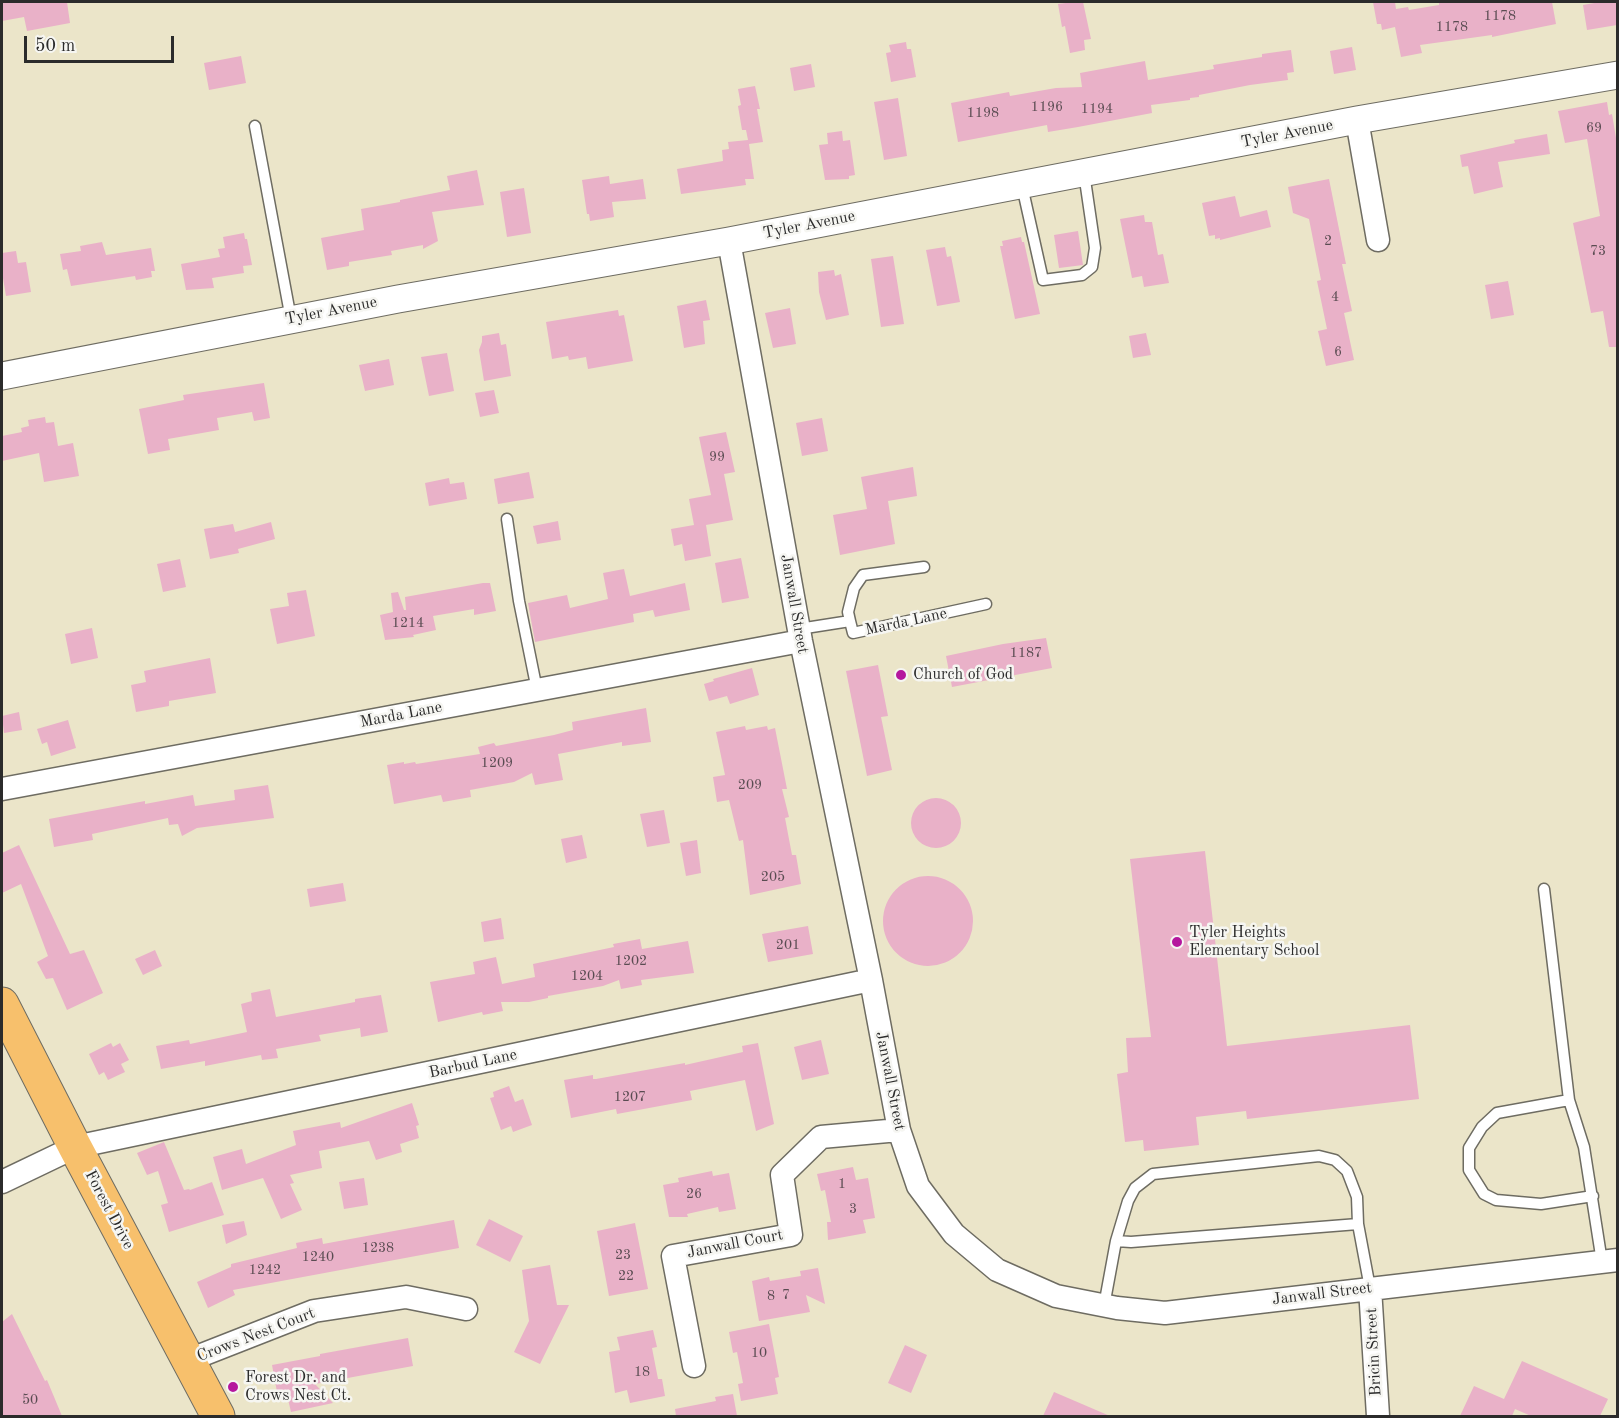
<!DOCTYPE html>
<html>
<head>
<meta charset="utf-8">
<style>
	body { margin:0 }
	#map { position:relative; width:1619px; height:1418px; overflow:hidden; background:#ebe5c9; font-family:"Old Standard TT",serif }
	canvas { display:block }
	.frame { position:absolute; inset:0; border:3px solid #2b2b2b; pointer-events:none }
	.scale { position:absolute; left:24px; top:36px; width:150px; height:27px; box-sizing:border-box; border:3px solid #2b2b2b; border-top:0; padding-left:8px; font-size:18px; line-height:21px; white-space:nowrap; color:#2b2b2b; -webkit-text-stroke:4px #f6f6f2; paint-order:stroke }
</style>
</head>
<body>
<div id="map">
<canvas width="1619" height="1418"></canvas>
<div class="frame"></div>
<div class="scale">50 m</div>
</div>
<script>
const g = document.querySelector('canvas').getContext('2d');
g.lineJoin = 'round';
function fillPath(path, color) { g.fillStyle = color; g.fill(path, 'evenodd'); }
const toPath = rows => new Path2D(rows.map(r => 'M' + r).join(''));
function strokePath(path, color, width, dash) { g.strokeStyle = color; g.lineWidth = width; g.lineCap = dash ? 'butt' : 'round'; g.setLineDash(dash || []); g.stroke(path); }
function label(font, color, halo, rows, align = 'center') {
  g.font = font + ' "Old Standard TT",serif'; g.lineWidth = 5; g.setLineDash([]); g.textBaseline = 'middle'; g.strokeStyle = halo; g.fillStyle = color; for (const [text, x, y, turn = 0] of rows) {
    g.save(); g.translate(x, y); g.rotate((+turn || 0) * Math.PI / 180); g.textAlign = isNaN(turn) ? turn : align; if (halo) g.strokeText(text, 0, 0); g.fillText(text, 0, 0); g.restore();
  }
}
const building = toPath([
	[2,2,67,2,70,23,27,31,24,17,2,21],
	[1073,2,1083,2,1091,39,1084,40,1085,50,1070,53,1065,26,1062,27,1058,4],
	[1373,2,1395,2,1396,9,1408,7,1409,10,1439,5,1439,2,1552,2,1556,24,1492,37,1492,35,1420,45,1422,53,1401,57,1395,27,1382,30,1381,24,1377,24],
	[1600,2,1617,2,1617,25,1587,30,1583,5],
	[906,42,907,49,911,49,916,77,891,82,886,53,891,52,889,45],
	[1352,47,1356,70,1334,74,1330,51],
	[1291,50,1294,72,1287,73,1288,80,1250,85,1199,95,1199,97,1190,98,1190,100,1151,105,1152,113,1078,127,1048,132,1047,125,958,142,951,103,1009,92,1010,96,1056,88,1082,87,1080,73,1145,61,1148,80,1214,69,1213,65,1262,57,1262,54],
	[241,56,246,83,209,90,204,63],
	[811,64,815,87,794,91,790,68],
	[755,86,760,109,757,109,763,142,749,144,754,179,745,179,746,185,681,194,677,169,723,161,722,150,729,149,728,142,748,140,746,130,742,130,738,106,741,105,738,89],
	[898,98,907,156,884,160,874,102],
	[1607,102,1609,115,1612,114,1617,144,1617,347,1609,347,1603,311,1591,313,1573,223,1600,216,1587,139,1565,143,1558,111],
	[842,131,843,141,850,140,855,175,849,176,849,179,825,180,819,145,828,144,827,133],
	[1547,134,1550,154,1498,162,1503,187,1474,194,1468,166,1462,167,1460,155,1515,143,1514,140],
	[477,170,484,205,432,212,438,241,423,249,423,245,391,251,392,255,349,262,349,266,327,270,321,238,364,230,361,209,400,202,400,200,450,190,447,176],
	[609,176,610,184,643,179,646,199,612,202,614,217,590,221,589,214,587,214,582,180],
	[1329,179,1346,264,1342,264,1352,311,1344,313,1354,360,1326,366,1318,331,1327,329,1317,281,1321,280,1309,219,1293,213,1288,187],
	[524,188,531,233,507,237,500,192],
	[1235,196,1240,217,1267,210,1271,227,1220,240,1220,238,1215,239,1215,235,1209,236,1202,203],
	[1144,215,1145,222,1152,222,1158,255,1163,254,1169,283,1144,287,1142,276,1132,278,1120,219],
	[1078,231,1083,265,1059,268,1054,235],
	[244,233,245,239,247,239,252,265,243,266,244,273,212,278,214,288,186,290,181,264,220,257,218,249,225,248,223,237],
	[1021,237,1022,242,1024,242,1040,314,1015,319,1000,246,1003,246,1002,241],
	[102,242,106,255,151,248,155,271,151,271,152,277,136,280,135,276,71,286,67,269,63,270,60,254,81,251,80,246],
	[945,247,947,257,951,256,960,302,937,306,926,250],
	[16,251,18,263,26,262,31,292,6,296,2,272,2,253],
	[893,256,904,324,881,327,871,259],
	[834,270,835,276,841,274,849,315,826,320,819,292,818,272],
	[1508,281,1514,315,1491,319,1485,285],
	[706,300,710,320,703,321,705,344,684,348,677,306],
	[790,308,796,344,773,348,765,313],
	[618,310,619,316,624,315,633,361,588,369,586,357,569,360,568,356,552,359,546,322],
	[499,333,501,345,506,344,511,376,484,381,479,350,482,342,482,336],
	[1146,333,1151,355,1133,358,1129,336],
	[447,353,454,391,429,396,421,357],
	[389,359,394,385,365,391,359,365],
	[264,383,270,418,254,421,252,412,217,418,219,430,168,439,170,450,148,454,139,409,184,400,183,395],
	[494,390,499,413,480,417,475,393],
	[45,417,46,423,54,422,58,446,73,443,79,476,44,482,39,453,2,461,2,436,22,432,21,428,29,426,28,420],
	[822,418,828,451,802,456,796,423],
	[726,432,735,472,724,474,733,520,706,525,711,556,685,561,682,544,674,546,671,529,694,525,689,499,711,495,699,437],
	[913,467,917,496,888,501,895,544,840,555,833,515,867,509,861,477],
	[529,472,534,498,498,504,494,479],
	[449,478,450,484,464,482,467,499,429,506,425,483],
	[558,521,561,540,537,544,533,526],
	[271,522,275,539,238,549,239,553,210,559,204,529,233,524,235,532],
	[741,558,749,598,722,603,715,563],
	[180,559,186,587,163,592,157,564],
	[624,569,630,596,685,583,690,610,655,617,653,610,633,614,634,622,535,642,528,603,567,595,570,608,608,599,603,573],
	[483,583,490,583,496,611,474,615,474,609,433,616,436,630,413,635,414,637,385,640,380,615,393,612,391,593,398,592,404,610,406,610,405,597],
	[306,590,315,636,277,644,270,609,289,606,287,593],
	[92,628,98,658,71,664,65,634],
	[1046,638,1052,668,952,687,946,656,1003,644],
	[210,658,216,693,169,701,169,706,136,712,131,685,146,682,144,671],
	[878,665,888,716,881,717,892,770,867,776,846,671],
	[752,668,759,695,730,704,727,696,709,701,704,684,714,681,713,679],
	[646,708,651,742,622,746,622,742,558,754,563,780,535,785,532,773,514,782,470,790,471,797,443,802,441,795,394,804,387,765,404,762,404,764,415,762,416,764,480,754,478,747,494,743,496,746,554,735,573,730,572,722],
	[19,712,22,730,4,733,2,716],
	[68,720,76,748,51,756,47,742,42,744,37,729],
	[745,726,746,730,767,726,768,730,775,728,787,789,782,789,789,817,785,818,792,855,796,855,801,884,750,895,743,840,739,841,729,800,717,802,713,777,725,775,716,732],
	[268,785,274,818,197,828,182,836,178,824,169,825,168,818,92,834,93,840,54,847,49,819,145,801,145,804,193,795,195,806,235,800,234,790],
	'911 823a25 25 0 1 1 50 0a25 25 0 1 1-50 0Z',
	[664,810,670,843,647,847,640,814],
	[582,835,587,858,566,863,561,839],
	[697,840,701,873,686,876,680,843],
	[19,845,70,954,84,950,103,993,67,1010,53,978,46,979,37,962,48,956,21,884,2,893,2,853],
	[1205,851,1227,1046,1410,1025,1419,1099,1247,1119,1246,1111,1196,1117,1199,1145,1144,1151,1143,1140,1125,1142,1117,1074,1128,1072,1126,1038,1151,1037,1130,859],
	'883 921a45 45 0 1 1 90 0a45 45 0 1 1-90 0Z',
	[343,883,346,901,310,907,307,889],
	[501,918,504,939,484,942,481,922],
	[808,926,813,954,768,962,762,934],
	[640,939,642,949,688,941,694,973,641,980,642,985,621,989,619,980,603,986,548,996,548,998,529,1002,501,1002,503,1011,483,1015,482,1012,438,1022,430,982,475,974,473,962,496,957,502,984,535,977,533,964,614,947,613,944],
	[155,950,162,966,143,975,135,959],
	[270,989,276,1017,355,1002,355,999,381,995,388,1032,361,1037,360,1028,319,1035,321,1041,276,1049,278,1058,262,1060,261,1055,205,1066,205,1061,161,1069,156,1046,189,1040,190,1044,247,1032,241,1004,252,1001,251,993],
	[821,1040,829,1074,802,1080,794,1047],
	[111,1043,113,1047,120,1043,129,1060,121,1064,125,1072,108,1080,104,1072,99,1075,89,1054],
	[758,1043,774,1124,756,1131,745,1080,690,1091,692,1100,617,1114,616,1109,571,1118,564,1080,593,1075,593,1079,596,1079,685,1063,685,1065,743,1052,742,1046],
	[509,1086,515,1102,523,1099,532,1125,513,1132,511,1126,501,1130,490,1098,494,1097,493,1092],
	[412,1103,419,1125,416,1126,419,1138,400,1144,402,1152,376,1160,369,1141,319,1151,322,1168,290,1175,294,1183,290,1184,302,1210,281,1219,263,1178,222,1190,213,1157,242,1149,246,1164,296,1145,293,1131,340,1122,341,1128],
	[164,1142,184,1190,189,1189,190,1190,212,1182,224,1215,169,1232,161,1205,168,1203,158,1171,147,1175,137,1153],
	[853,1167,856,1180,868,1178,875,1218,863,1220,866,1233,828,1240,827,1222,831,1222,825,1190,821,1191,817,1174],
	[712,1171,713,1176,729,1173,736,1209,719,1212,718,1207,687,1214,688,1217,669,1217,663,1185,679,1182,678,1178],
	[364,1178,368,1205,344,1209,339,1182],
	[489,1219,523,1236,510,1262,476,1245],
	[454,1220,459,1248,233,1290,235,1295,208,1308,197,1282,231,1267,231,1264,297,1248,296,1243,322,1238,323,1244],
	[244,1221,247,1235,226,1244,222,1225],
	[635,1223,648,1289,609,1296,597,1231],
	[550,1265,557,1305,569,1305,540,1364,514,1352,529,1321,522,1270],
	[818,1268,825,1304,806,1295,810,1312,759,1321,752,1281,769,1277,770,1281,801,1276,800,1271],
	[12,1314,45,1381,47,1380,62,1416,2,1416,2,1322],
	[769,1324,779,1377,775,1378,778,1394,741,1401,738,1384,743,1383,737,1352,733,1353,729,1332],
	[653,1330,657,1347,652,1348,658,1379,662,1379,665,1396,630,1403,627,1390,615,1393,609,1352,620,1350,617,1337],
	[408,1338,413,1366,315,1384,333,1403,291,1412,287,1395,280,1397,279,1391,277,1392,272,1365,320,1356,320,1354],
	[905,1345,927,1355,911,1393,888,1383],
	[1522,1361,1608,1399,1600,1416,1531,1416,1515,1409,1512,1416,1460,1416,1474,1386,1504,1399],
	[1054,1392,1110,1416,1043,1416],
	[733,1394,737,1416,676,1416,675,1409,716,1401,715,1397]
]);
const service = toPath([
	[255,126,291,319],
	[1022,186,1043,280,1082,275,1092,267,1095,248,1084,173],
	[507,519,519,601,537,690],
	[850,621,848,612,854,588,863,575,924,567],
	[799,629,850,621,853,633,986,604],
	[1544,889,1569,1100,1584,1147,1602,1262],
	[1569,1100,1497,1113,1482,1127,1469,1148,1469,1170,1484,1194,1496,1200,1541,1204,1593,1196],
	[1116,1241,1128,1201,1135,1188,1153,1174,1319,1156,1335,1160,1347,1171,1357,1197,1358,1224,1370,1288],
	[1104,1306,1116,1241,1131,1242,1358,1224]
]);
const minor = toPath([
	[1357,120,1378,240],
	[729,241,801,641,871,980,899,1130,918,1186,954,1234,997,1270,1056,1296,1117,1308,1165,1313,1618,1260],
	[2,789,801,641],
	[2,1182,75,1147,871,980],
	[1370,1288,1378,1416],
	[189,1360,314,1311,406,1297,466,1309],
	[694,1366,673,1256,791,1235,782,1175,821,1137,899,1130]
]);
const tertiary = toPath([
	[2,376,398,299,729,241,1357,120,1618,75]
]);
const primary = toPath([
	[2,1004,75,1147,218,1416]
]);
const markers = [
	[901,675,6,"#b5179e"],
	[1177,942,6,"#b5179e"],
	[233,1387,6,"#b5179e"]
];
const numberNames = [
	["1178",1500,16],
	["1178",1452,27],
	["1196",1047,107],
	["1194",1097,109],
	["1198",983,113],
	["69",1594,128],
	["2",1328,241],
	["73",1598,251],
	["4",1335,297],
	["6",1338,352],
	["99",717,457],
	["1214",408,623],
	["1187",1026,653],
	["1209",497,763],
	["209",750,785],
	["205",773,877],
	["201",788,945],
	["1202",631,961],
	["1204",587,976],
	["1207",630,1097],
	["1",842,1184],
	["26",694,1194],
	["3",853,1209],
	["1238",378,1248],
	["23",623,1255],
	["1240",318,1257],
	["1242",265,1270],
	["22",626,1276],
	["7",786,1295],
	["8",771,1296],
	["10",759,1353],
	["18",642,1372],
	["50",30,1400]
];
const streetNames = [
	["Tyler Avenue",1287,134,-11],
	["Tyler Avenue",809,225,-11],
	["Tyler Avenue",331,311,-11],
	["Janwall Street",794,604,80],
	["Marda Lane",906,622,-12],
	["Marda Lane",401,715,-11],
	["Barbud Lane",473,1064,-12],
	["Janwall Street",890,1081,79],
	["Forest Drive",109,1210,62],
	["Janwall Court",735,1244,-11],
	["Janwall Street",1322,1294,-7],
	["Crows Nest Court",256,1335,-21],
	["Bricin Street",1374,1352,-93]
];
const poiNames = [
	["Church of God",913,675],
	["Tyler Heights",1189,933],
	["Elementary School",1189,951],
	["Forest Dr. and",245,1378],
	["Crows Nest Ct.",245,1396]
];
fillPath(building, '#e9b1c8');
strokePath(service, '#6e6c62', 13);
strokePath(minor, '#6e6c62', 25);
strokePath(tertiary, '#6e6c62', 29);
strokePath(primary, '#6e6c62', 35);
strokePath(service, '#fff', 10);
strokePath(minor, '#fff', 22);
strokePath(tertiary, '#fff', 27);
strokePath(primary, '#f7c06c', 33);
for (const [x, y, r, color] of markers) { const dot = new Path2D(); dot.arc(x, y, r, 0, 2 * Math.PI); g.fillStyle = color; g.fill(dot); strokePath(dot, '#f6f6f2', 2); }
label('14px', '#5a4c52', null, numberNames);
label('16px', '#2b2b2b', '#f6f6f2', streetNames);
label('16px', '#2b2b2b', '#f6f6f2', poiNames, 'left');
</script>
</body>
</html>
